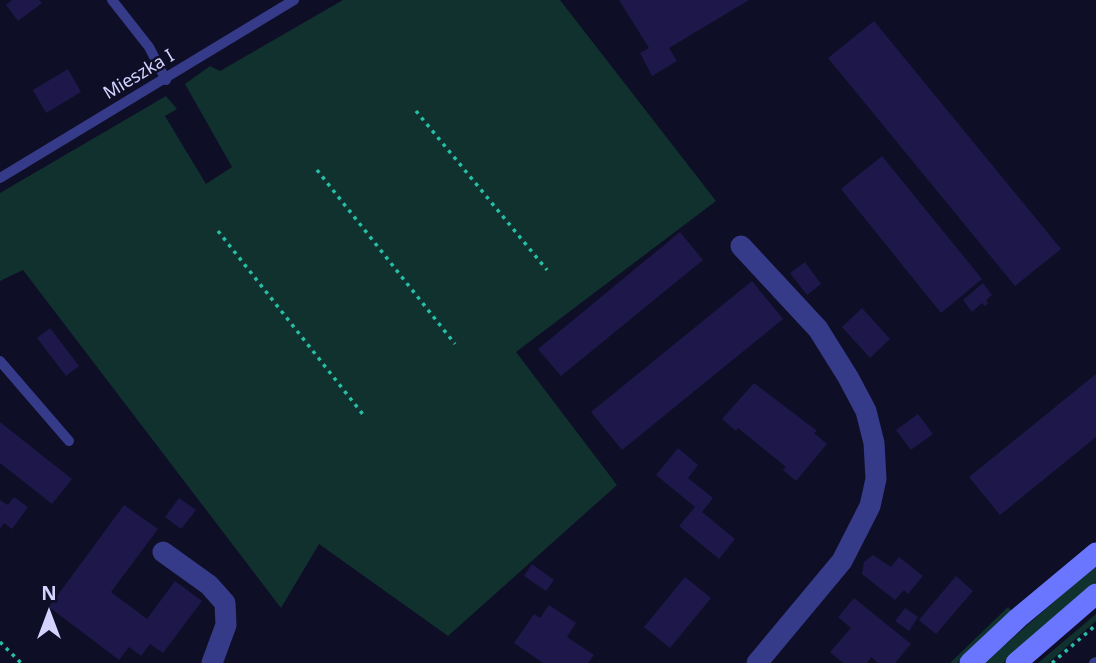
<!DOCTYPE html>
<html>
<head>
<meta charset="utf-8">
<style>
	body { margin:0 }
	#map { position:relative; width:1096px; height:663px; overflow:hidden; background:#0f0e27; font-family:"Noto Sans",sans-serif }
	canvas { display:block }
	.north { position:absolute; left:14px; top:579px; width:70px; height:70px; -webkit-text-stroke:5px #0f0e27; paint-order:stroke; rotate:0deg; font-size:19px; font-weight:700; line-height:28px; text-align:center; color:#d4d3ff }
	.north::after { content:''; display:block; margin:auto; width:24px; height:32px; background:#d4d3ff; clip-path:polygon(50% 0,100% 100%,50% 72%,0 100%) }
</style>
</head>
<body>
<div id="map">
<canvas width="1096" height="663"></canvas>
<div class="north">N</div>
</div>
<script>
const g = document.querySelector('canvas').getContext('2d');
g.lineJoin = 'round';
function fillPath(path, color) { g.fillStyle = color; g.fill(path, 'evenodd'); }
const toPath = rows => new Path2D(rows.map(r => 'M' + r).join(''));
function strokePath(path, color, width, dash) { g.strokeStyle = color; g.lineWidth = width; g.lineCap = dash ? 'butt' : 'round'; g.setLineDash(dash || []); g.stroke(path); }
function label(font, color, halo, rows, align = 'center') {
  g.font = font + ' "Noto Sans",sans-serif'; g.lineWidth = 5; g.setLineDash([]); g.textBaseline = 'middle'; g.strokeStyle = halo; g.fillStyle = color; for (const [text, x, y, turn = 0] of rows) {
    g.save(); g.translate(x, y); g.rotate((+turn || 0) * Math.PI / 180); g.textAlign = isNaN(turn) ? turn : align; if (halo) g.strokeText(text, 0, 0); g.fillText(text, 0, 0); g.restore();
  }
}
const green = toPath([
	[343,0,560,0,716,201,516,352,617,485,448,636,319,544,281,608,23,270,0,281,0,193,166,96,177,109,165,116,206,184,232,167,185,84,210,66,220,71],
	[1096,565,1096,582,1003,663,984,663],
	[1008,607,1012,611,957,663,950,663],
	[1096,614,1096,621,1048,663,1038,663]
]);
const building = toPath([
	[12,0,39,0,42,3,18,21,6,5],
	[619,0,749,0,669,48,677,61,652,76,640,53,649,48],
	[874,21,1061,249,1015,286,828,58],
	[68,69,81,92,46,113,33,90],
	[882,156,982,279,941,313,841,189],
	[680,232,703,260,561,376,538,349],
	[805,262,821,284,807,295,790,273],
	[752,281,783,319,622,450,591,412],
	[983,283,992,295,986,300,988,303,985,306,982,303,972,312,963,300],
	[862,308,890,339,870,358,842,327],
	[50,328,79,366,66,376,37,338],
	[1096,374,1096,437,1000,515,969,477],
	[754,383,817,431,814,433,827,444,796,481,783,470,786,467,738,428,736,431,722,419],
	[918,414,933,434,911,450,896,430],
	[0,422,72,479,52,504,0,463],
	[678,448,698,465,688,478,713,498,702,512,735,539,719,559,679,526,695,507,656,475],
	[14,497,28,507,12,529,4,523,0,529,0,500,8,505],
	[179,498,196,510,181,529,165,517],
	[124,505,158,529,111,592,147,619,175,581,202,601,163,653,150,644,141,656,129,647,119,660,49,607],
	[873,555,891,567,899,557,923,576,908,594,904,590,895,600,862,574,864,562],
	[532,564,554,580,546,591,524,576],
	[956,576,973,591,936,634,919,620],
	[685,577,711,598,670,648,644,627],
	[854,598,911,644,895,663,878,663,871,657,867,663,843,663,830,652,851,628,838,617],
	[549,605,576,623,567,637,594,655,588,663,543,663,514,643,534,614,540,618],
	[905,608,918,617,909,631,895,621]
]);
const path = toPath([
	[416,111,547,270],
	[317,170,455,344],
	[218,231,365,417],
	[0,642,21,663],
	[1052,663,1096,625]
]);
const lane = toPath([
	[112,0,149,47,166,80],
	[0,178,294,0],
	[0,361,69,441],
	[1094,663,1096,662]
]);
const street = toPath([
	[741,246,818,329,848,377,866,411,874,443,876,479,870,506,842,561,757,663],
	[163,552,209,585,225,603,226,625,212,663]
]);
const secondary = toPath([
	[970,663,1018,618,1096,553],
	[1016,663,1096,594]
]);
const streetNames = [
	["Mieszka I",139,75,-31]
];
fillPath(green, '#10312d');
fillPath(building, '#1d1849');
strokePath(path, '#27bfa6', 3.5, [3.5, 5]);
strokePath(lane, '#363b89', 10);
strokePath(street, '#363b89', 21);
strokePath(secondary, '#6a76ff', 21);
label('18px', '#d4d3ff', '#0f0e27', streetNames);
</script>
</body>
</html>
